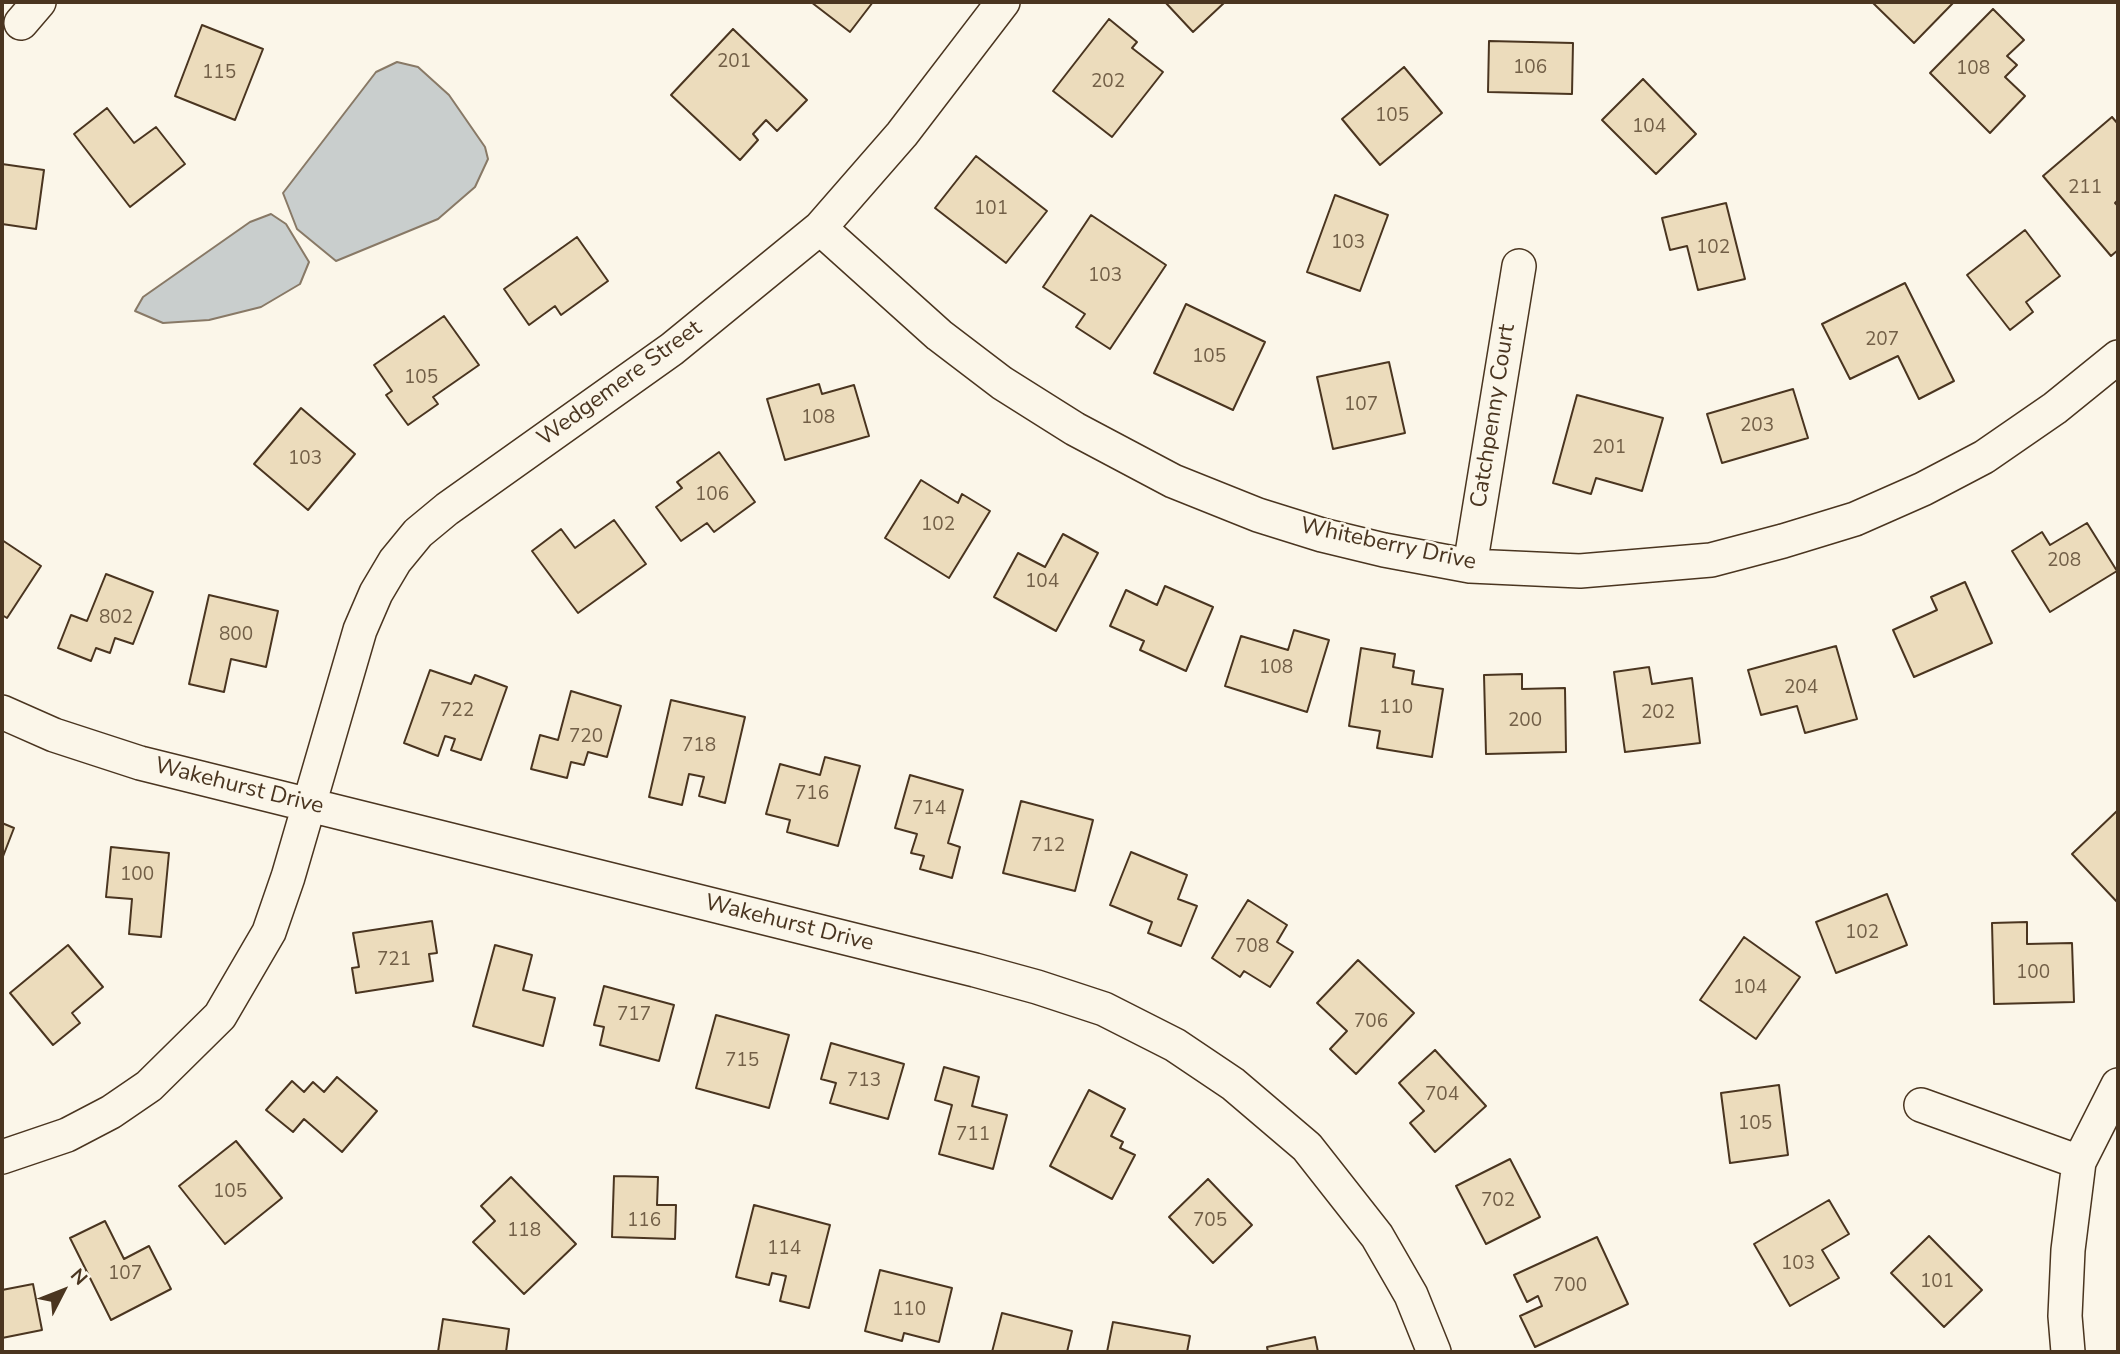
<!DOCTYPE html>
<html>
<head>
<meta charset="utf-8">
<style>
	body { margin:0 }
	#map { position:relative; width:2120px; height:1354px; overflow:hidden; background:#fbf6e9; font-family:"Nunito Sans",sans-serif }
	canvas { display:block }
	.frame { position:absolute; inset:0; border:4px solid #4a3520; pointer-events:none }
	.north { position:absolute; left:28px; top:1256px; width:70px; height:70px; -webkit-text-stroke:5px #fbf6e9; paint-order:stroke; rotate:48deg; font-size:19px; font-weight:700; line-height:28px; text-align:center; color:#4a3520 }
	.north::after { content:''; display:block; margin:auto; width:24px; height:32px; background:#4a3520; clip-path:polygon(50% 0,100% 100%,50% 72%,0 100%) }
</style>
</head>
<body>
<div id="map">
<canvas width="2120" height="1354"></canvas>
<div class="frame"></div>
<div class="north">N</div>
</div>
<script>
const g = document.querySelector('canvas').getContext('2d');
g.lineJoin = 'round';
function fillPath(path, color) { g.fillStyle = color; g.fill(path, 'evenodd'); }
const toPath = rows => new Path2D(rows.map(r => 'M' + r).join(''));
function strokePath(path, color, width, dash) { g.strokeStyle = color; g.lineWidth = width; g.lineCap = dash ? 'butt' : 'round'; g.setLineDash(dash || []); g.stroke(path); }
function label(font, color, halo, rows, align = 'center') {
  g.font = font + ' "Nunito Sans",sans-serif'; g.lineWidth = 5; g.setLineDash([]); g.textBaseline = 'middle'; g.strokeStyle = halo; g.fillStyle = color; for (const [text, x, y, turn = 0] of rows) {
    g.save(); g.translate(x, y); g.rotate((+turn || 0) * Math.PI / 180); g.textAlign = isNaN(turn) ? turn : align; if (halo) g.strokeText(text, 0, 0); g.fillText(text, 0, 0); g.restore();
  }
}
const water = toPath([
	[397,62,418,67,449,95,485,147,488,159,475,187,438,219,336,261,297,229,283,193,376,72,397,62],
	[271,214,286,224,309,262,300,284,261,307,209,320,163,323,135,311,143,297,250,222,271,214]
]);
const building = toPath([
	[811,2,873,2,850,32,811,2],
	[1165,2,1225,2,1193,32,1165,2],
	[1872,2,1954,2,1914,43,1872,2],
	[1993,9,2024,40,2007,56,2017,65,2005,77,2025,96,1990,133,1930,73,1993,9],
	[1109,19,1137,42,1132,48,1163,72,1112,137,1053,91,1109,19],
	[202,25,263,49,235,120,175,96,202,25],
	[733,29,807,100,777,131,766,120,753,134,758,140,740,160,671,95,733,29],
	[1489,41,1573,43,1572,94,1488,92,1489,41],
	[1404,67,1442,113,1380,165,1342,119,1404,67],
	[1643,79,1696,134,1656,174,1602,120,1643,79],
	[107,108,134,143,156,127,185,164,130,207,74,134,107,108],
	[2112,117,2118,124,2118,200,2115,203,2118,206,2118,250,2111,256,2043,176,2112,117],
	[976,156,1047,211,1006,263,935,208,976,156],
	[2,164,44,170,36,229,2,224,2,164],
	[1335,195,1388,215,1360,291,1307,272,1335,195],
	[1726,203,1745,279,1698,290,1687,246,1670,250,1662,218,1726,203],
	[1091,215,1166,265,1110,349,1076,327,1085,314,1043,287,1091,215],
	[2025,230,2060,276,2026,302,2033,312,2010,330,1967,275,2025,230],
	[577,237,608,281,561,315,555,306,529,325,504,289,577,237],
	[1905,283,1954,381,1919,399,1898,356,1850,379,1822,324,1905,283],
	[1186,304,1265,342,1233,410,1154,373,1186,304],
	[444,316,479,365,433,397,438,404,408,425,386,395,392,391,374,365,444,316],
	[1389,362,1405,433,1333,449,1317,377,1389,362],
	[819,384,822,394,854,385,869,436,785,460,767,399,819,384],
	[1793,389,1808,438,1722,463,1707,414,1793,389],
	[1577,395,1663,418,1642,491,1596,478,1591,494,1553,483,1577,395],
	[301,408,355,454,308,510,254,464,301,408],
	[719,452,755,502,714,532,707,523,681,541,656,507,682,488,677,482,719,452],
	[921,480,958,503,962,494,990,511,949,578,885,538,921,480],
	[614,520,646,564,578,613,532,551,561,529,575,548,614,520],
	[2087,523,2117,571,2050,612,2012,551,2042,532,2050,545,2087,523],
	[1063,534,1098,553,1056,631,994,597,1018,553,1045,567,1063,534],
	[2,540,41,566,7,618,2,615,2,540],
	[106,574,153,592,133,644,115,638,110,653,96,648,91,661,58,648,71,615,87,621,106,574],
	[1965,582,1992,643,1914,677,1893,630,1937,610,1931,597,1965,582],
	[1165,586,1213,607,1186,671,1140,650,1144,641,1110,626,1126,590,1157,605,1165,586],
	[209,595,278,611,266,667,231,659,224,692,189,684,209,595],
	[1294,630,1329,640,1307,712,1225,686,1241,636,1288,650,1294,630],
	[1836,646,1857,719,1805,733,1797,706,1761,715,1748,670,1836,646],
	[1361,648,1395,654,1393,667,1414,671,1412,684,1443,689,1432,757,1377,748,1380,731,1349,726,1361,648],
	[1649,667,1652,684,1692,678,1700,743,1625,752,1614,672,1649,667],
	[430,670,471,684,475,675,507,687,481,760,451,750,455,739,445,736,438,756,404,743,430,670],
	[1522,674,1522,689,1565,688,1566,752,1486,754,1484,675,1522,674],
	[571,691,621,706,607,757,588,752,584,765,571,762,567,778,531,769,540,735,558,740,571,691],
	[671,700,745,717,725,803,699,796,704,777,689,774,682,805,649,797,671,700],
	[825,757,860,766,838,846,787,832,790,820,766,814,780,764,820,775,825,757],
	[910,775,963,790,948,843,960,847,952,878,920,869,924,856,911,853,917,834,895,828,910,775],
	[1021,801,1093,820,1075,891,1003,873,1021,801],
	[2118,810,2118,903,2072,854,2118,810],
	[2,823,14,828,2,859,2,823],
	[111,847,169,853,161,937,129,934,132,899,106,897,111,847],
	[1131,852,1187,875,1178,899,1197,906,1181,946,1148,933,1152,922,1110,905,1131,852],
	[1887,894,1907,945,1836,973,1816,922,1887,894],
	[1248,900,1287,925,1277,942,1293,952,1270,987,1244,971,1240,977,1212,958,1248,900],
	[432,921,437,953,429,954,433,981,356,993,352,968,359,967,353,933,432,921],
	[2027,922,2027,944,2072,943,2074,1002,1994,1004,1992,923,2027,922],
	[1744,937,1800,977,1756,1039,1700,1000,1744,937],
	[68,945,103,987,72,1013,80,1023,53,1045,10,993,68,945],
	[495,945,532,955,523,990,555,998,543,1046,473,1026,495,945],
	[1358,960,1414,1013,1356,1074,1330,1049,1347,1031,1317,1003,1358,960],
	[604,986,674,1005,659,1061,600,1045,604,1027,594,1025,604,986],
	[716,1015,789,1035,769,1108,696,1088,716,1015],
	[831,1043,904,1064,888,1119,830,1103,836,1083,821,1079,831,1043],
	[1435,1050,1486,1106,1435,1152,1410,1123,1424,1111,1399,1083,1435,1050],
	[944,1067,979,1077,972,1106,1007,1115,993,1169,939,1154,952,1105,935,1100,944,1067],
	[337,1077,377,1111,342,1152,304,1119,293,1132,266,1110,292,1081,304,1092,313,1082,324,1092,337,1077],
	[1779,1085,1788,1155,1730,1163,1721,1093,1779,1085],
	[1089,1090,1125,1109,1111,1136,1123,1142,1120,1148,1135,1155,1112,1199,1050,1166,1089,1090],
	[236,1141,282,1198,225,1244,179,1186,236,1141],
	[1510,1159,1540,1217,1486,1244,1456,1186,1510,1159],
	[614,1176,658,1177,657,1205,676,1205,675,1239,612,1237,614,1176],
	[511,1177,576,1244,524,1294,473,1242,495,1221,481,1206,511,1177],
	[1208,1179,1252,1225,1213,1263,1169,1217,1208,1179],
	[1829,1200,1849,1234,1822,1250,1839,1278,1790,1306,1754,1244,1829,1200],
	[754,1205,830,1225,809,1308,780,1301,786,1276,772,1273,769,1285,736,1277,754,1205],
	[105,1221,124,1259,149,1246,171,1289,111,1320,70,1238,105,1221],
	[1929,1236,1982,1290,1944,1327,1891,1273,1929,1236],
	[1597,1237,1628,1304,1535,1347,1520,1316,1542,1306,1538,1296,1527,1302,1514,1275,1597,1237],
	[880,1270,952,1288,939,1342,904,1333,902,1341,865,1331,880,1270],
	[33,1284,42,1330,2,1338,2,1290,33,1284],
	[1002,1313,1072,1331,1067,1352,992,1352,1002,1313],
	[443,1319,509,1329,506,1352,438,1352,443,1319],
	[1113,1322,1190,1336,1187,1352,1107,1352,1113,1322],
	[1315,1337,1318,1352,1268,1352,1267,1347,1315,1337]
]);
const minor = toPath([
	[21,23,39,2],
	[820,228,939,335,1002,383,1075,429,1173,481,1258,515,1322,535,1384,550,1470,566,1580,571,1711,560,1783,541,1855,519,1923,489,1984,457,2055,408,2118,357],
	[1470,566,1519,266],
	[2,712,54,735,140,763,975,970,1037,987,1104,1009,1175,1045,1233,1084,1307,1147,1377,1236,1411,1295,1434,1352],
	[1921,1105,2079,1162],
	[2,1157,67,1135,111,1112,149,1086,220,1016,269,932,288,877,360,630,376,593,395,561,418,533,447,509,672,349,820,228,902,134,1003,2],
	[2068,1352,2065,1316,2068,1250,2079,1162,2118,1085]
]);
const numberNames = [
	["201",734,62],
	["106",1530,68],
	["108",1973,69],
	["115",219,73],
	["202",1108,82],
	["105",1392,116],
	["104",1649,127],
	["211",2085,188],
	["101",991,209],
	["103",1348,243],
	["102",1713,248],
	["103",1105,276],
	["207",1882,340],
	["105",1209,357],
	["105",421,378],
	["107",1361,405],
	["108",818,418],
	["203",1757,426],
	["201",1609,448],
	["103",305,459],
	["106",712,495],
	["102",938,525],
	["208",2064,561],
	["104",1042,582],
	["802",116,618],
	["800",236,635],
	["108",1276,668],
	["204",1801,688],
	["110",1396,708],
	["722",457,711],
	["202",1658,713],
	["200",1525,721],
	["720",586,737],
	["718",699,746],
	["716",812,794],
	["714",929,809],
	["712",1048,846],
	["100",137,875],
	["102",1862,933],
	["708",1252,947],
	["721",394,960],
	["100",2033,973],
	["104",1750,988],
	["717",634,1015],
	["706",1371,1022],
	["715",742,1061],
	["713",864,1081],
	["704",1442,1095],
	["105",1755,1124],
	["711",973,1135],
	["105",230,1192],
	["702",1498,1201],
	["116",644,1221],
	["705",1210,1221],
	["118",524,1231],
	["114",784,1249],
	["103",1798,1264],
	["107",125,1274],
	["101",1937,1282],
	["700",1570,1286],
	["110",909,1310]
];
const streetNames = [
	["Wedgemere Street",620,384,-36],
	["Catchpenny Court",1494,416,-81],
	["Whiteberry Drive",1388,545,12],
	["Wakehurst Drive",239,787,14],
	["Wakehurst Drive",789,924,14]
];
fillPath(water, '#c9cecd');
strokePath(water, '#887966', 2);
fillPath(building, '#ecdcbc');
strokePath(building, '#4a3520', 2);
strokePath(minor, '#4a3520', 36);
strokePath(minor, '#fbf6e9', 33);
label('19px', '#725f47', null, numberNames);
label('23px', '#4a3520', '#fbf6e9', streetNames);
</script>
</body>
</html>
